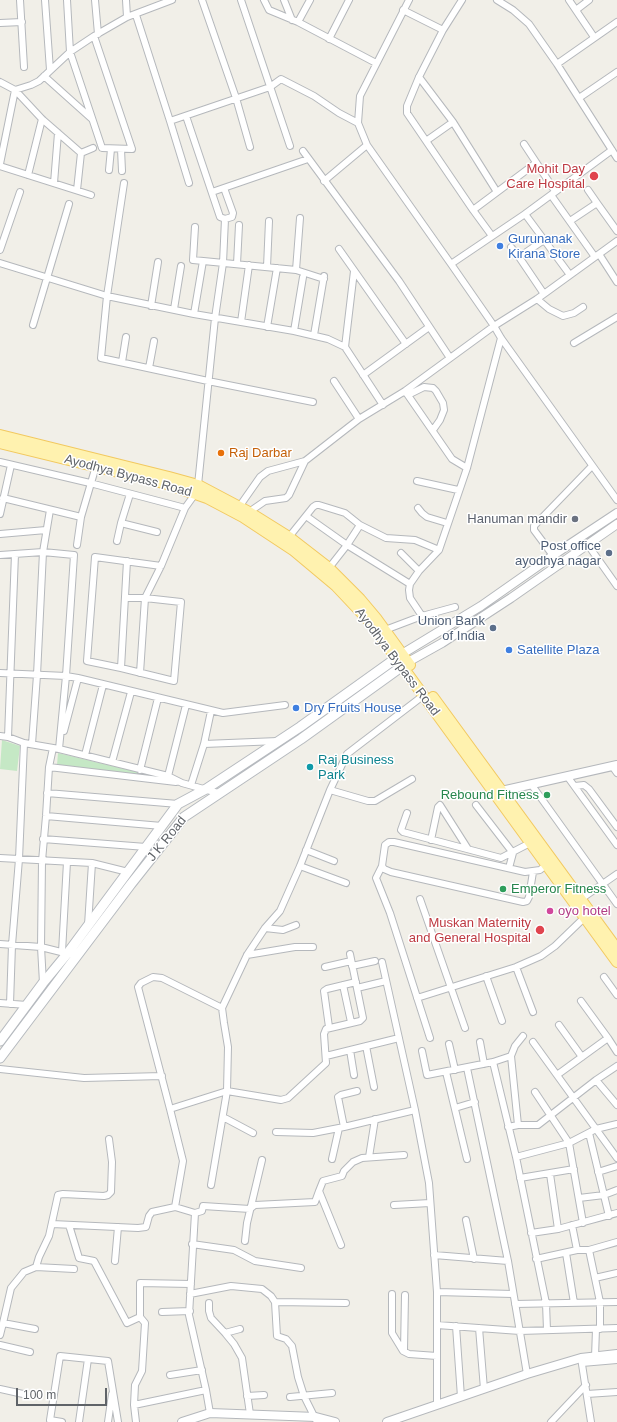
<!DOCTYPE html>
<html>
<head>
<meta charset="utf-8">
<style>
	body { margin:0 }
	#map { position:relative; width:617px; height:1422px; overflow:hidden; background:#f1efe8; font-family:Helvetica,sans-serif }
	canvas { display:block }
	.scale { position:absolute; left:16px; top:1388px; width:91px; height:18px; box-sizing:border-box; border:2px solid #5f6368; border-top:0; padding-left:5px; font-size:12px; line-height:14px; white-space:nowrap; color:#5f6368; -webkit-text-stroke:3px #fff; paint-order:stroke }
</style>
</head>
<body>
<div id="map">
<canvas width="617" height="1422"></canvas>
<div class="scale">100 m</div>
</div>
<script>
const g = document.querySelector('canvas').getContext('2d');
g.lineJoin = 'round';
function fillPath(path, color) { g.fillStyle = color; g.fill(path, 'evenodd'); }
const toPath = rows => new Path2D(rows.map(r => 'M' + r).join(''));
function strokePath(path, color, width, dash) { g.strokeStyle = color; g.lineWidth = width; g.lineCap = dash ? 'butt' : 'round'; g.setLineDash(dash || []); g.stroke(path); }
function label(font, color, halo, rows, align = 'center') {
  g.font = font + ' Helvetica,sans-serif'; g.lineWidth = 3; g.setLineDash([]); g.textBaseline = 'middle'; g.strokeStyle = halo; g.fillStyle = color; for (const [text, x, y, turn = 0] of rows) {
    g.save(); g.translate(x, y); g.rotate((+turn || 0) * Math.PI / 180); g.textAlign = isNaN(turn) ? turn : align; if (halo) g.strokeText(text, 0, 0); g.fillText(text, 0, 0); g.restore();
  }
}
const green = toPath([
	[2,740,20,746,17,771,0,769],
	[58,753,162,778,57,765]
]);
const minor = toPath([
	[20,0,24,67],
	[45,0,50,70],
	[67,0,70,52,102,148,132,149,94,36],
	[95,0,98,34],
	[126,0,127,17],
	[202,0,236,98,250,147],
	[241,0,290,146],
	[264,0,269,10,298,22,376,63],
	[284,0,292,20],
	[409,0,360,96,358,123,367,145,451,264,494,326,501,338,617,500],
	[462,0,443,30,419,77,407,106,407,113,473,210,492,236],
	[497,0,513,10,529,24,557,64,617,158],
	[569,0,594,37],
	[403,10,443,30],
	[576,10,589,0],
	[136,15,170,121,189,183],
	[298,22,310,0],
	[0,23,22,22],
	[329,39,349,0],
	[557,64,617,22],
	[44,76,92,119],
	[419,77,453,122,497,192],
	[0,82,15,90,31,85,39,81,70,52,94,36,127,17,172,0],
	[15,90,42,119,81,153,77,190],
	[579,98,617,72],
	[186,116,220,217,225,219,232,217,233,213,224,188],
	[170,121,270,87,281,79,314,96,339,113,358,123],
	[426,141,453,122],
	[524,144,555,191],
	[121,149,122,171],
	[303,151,399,281,450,358],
	[81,153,93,148],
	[0,164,15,90],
	[0,166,91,195],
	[109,170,111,149],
	[28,175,42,119],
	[324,181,367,145],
	[54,183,58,133],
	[124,183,107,296,101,358,208,381,313,402],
	[588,190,597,203],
	[212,192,308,159],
	[551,195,595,257],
	[473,210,536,163],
	[525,214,570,275],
	[570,221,597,203,617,231],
	[195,227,193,260,296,270,324,279],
	[511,247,519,257],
	[339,249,406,344],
	[0,250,20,192],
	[599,254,617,282],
	[0,263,107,296,194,314,294,331,328,339,345,347,383,405],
	[237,264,239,225],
	[451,264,525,214,612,150],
	[267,267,269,221],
	[296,270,300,218],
	[544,294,519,257,544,240],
	[537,299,549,309,563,316,574,313,583,307],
	[151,306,158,262],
	[174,309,181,266],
	[194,314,203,261],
	[241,322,249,265],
	[33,325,69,204],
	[267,327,277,268],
	[294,331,303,277],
	[314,335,324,276],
	[574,343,617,317],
	[345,347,354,271],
	[122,362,126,337],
	[149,368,154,341],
	[363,375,429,327],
	[334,381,359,419],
	[405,391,452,459,467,468],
	[408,395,424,387,433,388,436,391,443,403,444,410,440,420,433,430],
	[0,462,90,483,185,508],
	[417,481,458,490],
	[3,498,81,517],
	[239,507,260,477,268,471,305,461,359,419,405,391,494,326,537,299,617,241],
	[418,508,422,513,427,517,447,523],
	[249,512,265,501,286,498,289,495,305,461],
	[0,514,11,465],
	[306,516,347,545,410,584],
	[121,523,157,532],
	[0,534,46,530],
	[289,537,313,507,316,505,319,505,345,513,360,525,386,538,415,540,439,550],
	[117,541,121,523,130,494],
	[77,545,81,517,96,466],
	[588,545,617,586],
	[401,553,419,571],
	[0,555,43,552,74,555,66,676,59,749],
	[560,565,534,530,534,526,592,466],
	[329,568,347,545,360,525],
	[125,598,145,598,181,602,174,681,121,668,87,661,95,557,161,566],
	[422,616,410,598,409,590,410,584,419,571,439,550,467,468,501,338],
	[385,630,422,616,455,607],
	[121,668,127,561],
	[0,673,66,676,78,678,223,713,285,705],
	[140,673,145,598,161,566,185,508,195,494,198,485,215,318,223,263,225,219],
	[64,731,78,678],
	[0,736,8,737,24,743,59,749,168,776,182,783,218,793],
	[8,737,15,554],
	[32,744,37,675,43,552,50,510],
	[204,744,278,741],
	[85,755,103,685],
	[112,762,131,692],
	[612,766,617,773],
	[49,767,176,782],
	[140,770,158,698],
	[168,776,186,705],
	[567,776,617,845],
	[531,784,617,904],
	[191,785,204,744,211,711],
	[575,786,584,785,589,789,617,827],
	[330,790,368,801,375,801,412,779],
	[47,793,178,804],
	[476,805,513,853,509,868],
	[407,813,401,830,403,832,501,858,530,843],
	[46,816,162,826],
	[43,839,146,847],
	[431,840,438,807,440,805,468,849],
	[306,850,334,861],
	[0,858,92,863,128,872],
	[300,866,346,883],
	[382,866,376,878,390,913,430,1038],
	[533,872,529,897,527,901,523,902,391,872,384,869,382,866,385,845,389,842,394,842,525,872,540,870,546,865],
	[420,899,465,1028],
	[581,899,617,874],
	[88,925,92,863],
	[265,928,283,930,296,925],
	[0,944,41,947,65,953],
	[62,952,67,862],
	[247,955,295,947,313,947],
	[382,962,415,1110,429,1183,437,1292,437,1405],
	[352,966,375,961],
	[325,967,351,961],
	[516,967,533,1012],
	[486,976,502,1021],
	[604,977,617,995],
	[43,983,41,947,42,861,46,816,49,767,53,748],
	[343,985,351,1022],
	[357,988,386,981],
	[417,998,516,967,541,956,555,946,585,917],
	[581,1001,608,1038,617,1052],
	[0,1003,27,1005],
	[10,1004,12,945,19,859,24,743],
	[559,1025,582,1057],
	[329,1027,324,991,327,989,356,982],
	[480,1042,484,1064],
	[533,1042,617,1158],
	[449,1044,455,1070],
	[366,1046,374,1087],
	[350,1050,354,1075],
	[422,1051,427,1075,493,1062,511,1056,515,1046,523,1036],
	[326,1056,399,1038],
	[511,1056,518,1125],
	[493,1062,516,1157,546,1303,547,1330],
	[467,1068,508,1261,527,1374],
	[0,1069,84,1078,162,1076],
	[446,1072,467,1159],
	[557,1075,608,1038],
	[596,1080,617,1105],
	[535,1092,569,1143,583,1223],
	[455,1108,475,1102],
	[170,1109,227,1091,281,1100,288,1098,326,1063,324,1034,326,1029,360,1021,363,1018,350,954],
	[223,1117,253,1133],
	[344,1127,415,1110],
	[508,1127,518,1125,538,1125,596,1080,617,1066],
	[276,1132,313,1133,344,1127,338,1097,341,1095,357,1091],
	[589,1133,609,1216],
	[369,1157,375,1119],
	[516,1157,569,1143,596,1129,617,1124],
	[332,1159,339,1128],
	[598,1172,617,1166],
	[550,1174,558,1229],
	[520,1178,574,1169],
	[211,1185,227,1091,228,1047,224,1023,222,1008,247,955,265,928,280,911,300,866,330,790,347,754,424,695],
	[579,1198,604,1195,617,1190],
	[394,1205,430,1203],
	[175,1207,183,1161,170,1109,138,987,141,983,153,977,162,978,222,1008],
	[195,1213,202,1211,203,1206,250,1209,255,1205,315,1202,319,1191],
	[466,1220,474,1259],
	[52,1224,138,1228,146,1227,149,1216,152,1212,175,1207,195,1213,189,1315,206,1390,210,1413],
	[69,1225,79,1258,94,1261,127,1323,140,1317],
	[572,1225,577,1250],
	[531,1233,558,1229,617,1213],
	[245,1241,247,1223,262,1160],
	[192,1244,234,1250,255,1261,301,1268],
	[341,1245,319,1191,323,1181,342,1176,344,1171,353,1162,362,1158,404,1155],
	[589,1250,600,1302,600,1329],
	[566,1253,574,1303],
	[434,1255,508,1261],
	[536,1259,577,1250,589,1250,617,1242],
	[115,1261,118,1227],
	[36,1267,39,1257,49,1236,58,1195,63,1194,104,1196,108,1195,111,1192,112,1162,109,1139],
	[595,1278,617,1273],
	[437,1292,513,1294],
	[190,1294,231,1286,262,1289,271,1296,275,1302,277,1336,286,1339,292,1346,298,1377,304,1396,317,1422],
	[392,1294,392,1333,403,1351,409,1354,437,1356],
	[275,1302,346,1303],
	[209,1303,209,1311,211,1318,225,1333,234,1344,242,1358,250,1414],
	[515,1304,617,1302],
	[162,1312,190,1311],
	[3,1323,11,1288,24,1272,36,1267,74,1269],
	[437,1325,520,1331,617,1328],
	[456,1326,461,1397],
	[479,1328,484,1389],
	[225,1333,240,1329],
	[0,1335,3,1323,35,1329],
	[0,1345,30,1352],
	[404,1351,405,1295],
	[595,1357,596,1329],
	[581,1358,591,1422],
	[582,1363,617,1360],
	[170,1375,202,1370],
	[0,1389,23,1394],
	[587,1394,617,1392],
	[247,1396,264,1395],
	[290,1397,332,1393],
	[134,1405,206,1390],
	[62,1422,50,1420,60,1356,108,1361,118,1422],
	[79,1422,88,1359],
	[108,1422,112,1394],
	[136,1422,134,1405,135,1385,142,1371,145,1323,140,1317,140,1283,191,1284],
	[551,1422,586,1385]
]);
const tertiary = toPath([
	[402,654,481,606,558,552,617,513],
	[408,662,442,643,511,598,617,524],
	[497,792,617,765],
	[182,1422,210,1413,316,1417,335,1422],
	[387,1422,527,1374,581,1358,617,1354]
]);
const secondary = toPath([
	[0,1041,43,983,67,954,178,804,206,789,300,727,402,654],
	[0,1058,131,884,184,817,301,739,408,662]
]);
const primary = toPath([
	[0,435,169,477,198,485,249,512,289,537,329,568,360,599,376,618,410,665],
	[0,443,167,484,207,498,243,517,293,550,336,586,370,622,617,962],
	[433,697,617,949]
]);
const markers = [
	[594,176,5,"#e0444e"],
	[500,246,4,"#3f7fe0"],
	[221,453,4,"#e8710a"],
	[575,519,4,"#6b7280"],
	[609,553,4,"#5c6f8a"],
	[493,628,4,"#5c6f8a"],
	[509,650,4,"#3f7fe0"],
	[296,708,4,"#3f7fe0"],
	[310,767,4,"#0f9aa8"],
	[547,795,4,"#2e9e5b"],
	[503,889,4,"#2e9e5b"],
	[550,911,4,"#d1479c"],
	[540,930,5,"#e0444e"]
];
const healthNames = [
	["Mohit Day",585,169],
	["Care Hospital",585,184],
	["Muskan Maternity",531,923],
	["and General Hospital",531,938]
];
const shopNames = [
	["Gurunanak",508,239],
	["Kirana Store",508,254],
	["Satellite Plaza",517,650],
	["Dry Fruits House",304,708]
];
const foodNames = [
	["Raj Darbar",229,453]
];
const streetNames = [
	["Ayodhya Bypass Road",128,476,15],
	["Ayodhya Bypass Road",397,662,53],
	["J K Road",167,839,-51]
];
const worshipNames = [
	["Hanuman mandir",567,519]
];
const serviceNames = [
	["Post office",601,546],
	["ayodhya nagar",601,561],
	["Union Bank",485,621],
	["of India",485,636]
];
const cultureNames = [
	["Raj Business",318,760],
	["Park",318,775]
];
const leisureNames = [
	["Rebound Fitness",539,795],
	["Emperor Fitness",511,889,"left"]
];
const hotelNames = [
	["oyo hotel",558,911]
];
fillPath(green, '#c5e8c5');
strokePath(minor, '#b5b8bc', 8);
strokePath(tertiary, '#b5b8bc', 10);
strokePath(secondary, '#b6babf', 11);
strokePath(primary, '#f2c960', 12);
strokePath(minor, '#fff', 6);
strokePath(tertiary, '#fff', 8);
strokePath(secondary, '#fff', 9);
strokePath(primary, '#fff2af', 10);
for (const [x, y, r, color] of markers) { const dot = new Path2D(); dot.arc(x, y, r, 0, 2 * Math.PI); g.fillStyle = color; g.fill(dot); strokePath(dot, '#fff', 1.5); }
label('13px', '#be3a42', '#fff', healthNames, 'right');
label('13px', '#366cbe', '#fff', shopNames, 'left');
label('13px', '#c56008', '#fff', foodNames, 'left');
label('13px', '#5f6368', '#fff', streetNames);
label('13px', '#5b616d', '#fff', worshipNames, 'right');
label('13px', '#4e5e75', '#fff', serviceNames, 'right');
label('13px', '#0d838f', '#fff', cultureNames, 'left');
label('13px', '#27864d', '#fff', leisureNames, 'right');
label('13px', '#b23c85', '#fff', hotelNames, 'left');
</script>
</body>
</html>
